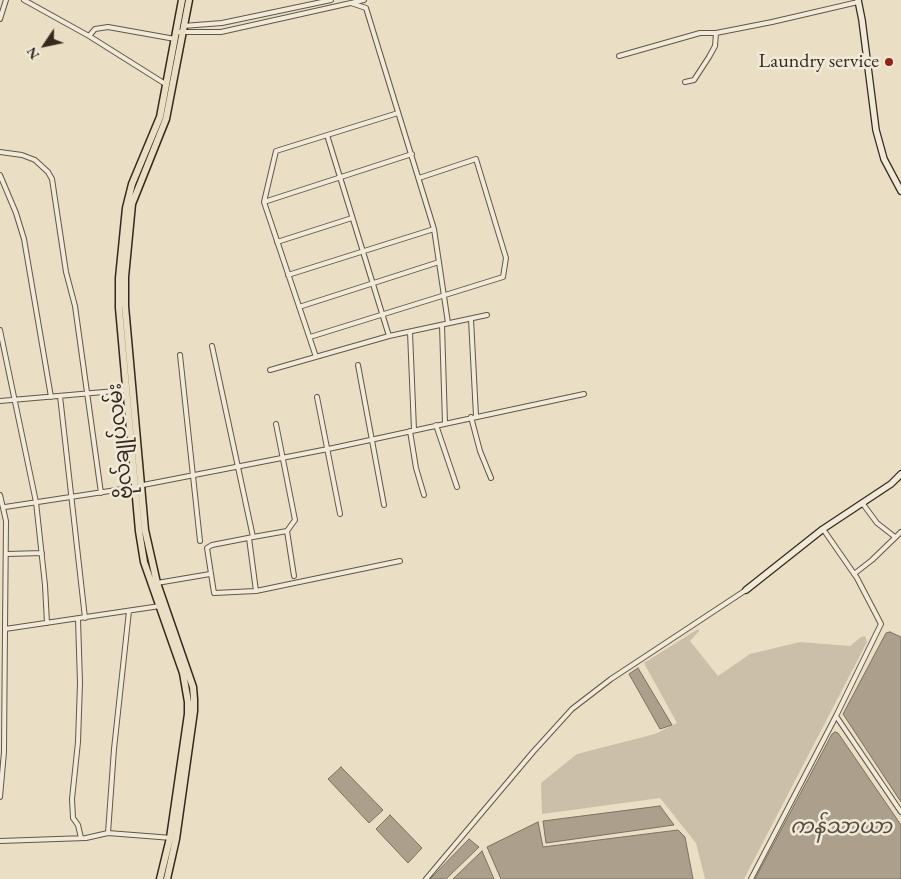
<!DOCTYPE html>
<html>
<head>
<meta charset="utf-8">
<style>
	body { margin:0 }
	#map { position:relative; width:901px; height:879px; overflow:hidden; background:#eadec5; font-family:"EB Garamond",serif }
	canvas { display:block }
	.north { position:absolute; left:20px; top:20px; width:50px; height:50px; -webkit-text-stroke:4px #f1ead9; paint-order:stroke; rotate:236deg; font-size:14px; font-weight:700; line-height:20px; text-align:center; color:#35291e }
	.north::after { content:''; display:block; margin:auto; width:18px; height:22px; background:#35291e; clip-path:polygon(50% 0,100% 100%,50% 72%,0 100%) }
</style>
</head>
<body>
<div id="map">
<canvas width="901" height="879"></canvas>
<div class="north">N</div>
</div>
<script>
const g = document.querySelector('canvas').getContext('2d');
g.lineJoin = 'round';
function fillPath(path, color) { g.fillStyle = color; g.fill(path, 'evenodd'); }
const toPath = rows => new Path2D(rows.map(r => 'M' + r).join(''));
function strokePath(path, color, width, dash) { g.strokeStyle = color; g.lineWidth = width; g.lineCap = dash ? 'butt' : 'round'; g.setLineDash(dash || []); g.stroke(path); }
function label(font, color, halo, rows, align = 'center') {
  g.font = font + ' "EB Garamond","Noto Sans Myanmar",serif'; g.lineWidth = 5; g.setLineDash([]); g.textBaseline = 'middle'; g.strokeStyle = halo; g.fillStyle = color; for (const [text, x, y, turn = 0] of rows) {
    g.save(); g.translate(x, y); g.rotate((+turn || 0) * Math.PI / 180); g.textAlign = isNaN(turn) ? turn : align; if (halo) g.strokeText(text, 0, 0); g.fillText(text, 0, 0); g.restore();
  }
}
const green = toPath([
	[698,629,699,631,690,641,718,676,750,654,800,642,850,646,861,637,865,636,867,642,744,879,705,879,696,843,660,798,542,814,541,783,577,754,655,734,677,723,644,663]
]);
const water = toPath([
	[890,632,901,637,901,802,843,714,886,633,890,632],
	[638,668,672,725,660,729,629,674,638,668],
	[835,732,838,733,901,825,901,879,755,879,832,734,835,732],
	[341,767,383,810,369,823,328,779,341,767],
	[660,806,674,825,546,843,543,821,660,806],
	[390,815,422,848,408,863,376,829,390,815],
	[538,822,543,847,678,830,685,837,693,879,501,879,487,847,538,822],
	[469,839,479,847,446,879,430,879,469,839],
	[482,851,494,879,453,879,482,851]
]);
const street = toPath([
	[24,0,89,36,167,85],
	[351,3,366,8,434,229,448,323],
	[0,19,6,0],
	[183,26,222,23,331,0],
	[177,32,221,32,364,0],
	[89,36,95,29,108,27,175,39],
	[619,56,700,33,716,33,772,22,858,2],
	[685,82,694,80,709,57,715,46,716,33],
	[327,135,389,336],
	[0,152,22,155,35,160,48,172,52,179,66,272,75,306,101,493],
	[0,175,16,213,24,239,51,397],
	[264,202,412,154],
	[277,242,352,218],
	[288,275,434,229],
	[299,307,439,262],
	[471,319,476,416],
	[442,325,445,423],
	[0,330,36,502,45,585,47,623],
	[410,332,414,430],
	[310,337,503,277,506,258,476,159,419,178],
	[212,346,253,537,212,545,207,548,214,593,256,591,400,561],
	[180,355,200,541],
	[316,357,264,202,276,151,398,113],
	[358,365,384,505],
	[270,370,389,336,487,315],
	[60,396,85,618],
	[317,397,340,514],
	[0,401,127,390],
	[471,417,480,451,491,478],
	[436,425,457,487],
	[410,431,416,468,424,495],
	[143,485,333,448,584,394],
	[0,495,6,521,5,629],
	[863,504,877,523,895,537],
	[5,507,136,487],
	[287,531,294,576],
	[253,537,287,531,295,520,276,424],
	[249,538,256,591],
	[7,554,42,553],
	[854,574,872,560,901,532],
	[157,583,210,574],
	[78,619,80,683,78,742,72,799,73,818,78,825,81,838],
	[836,716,901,812],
	[0,797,4,752,5,629,160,606],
	[108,833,114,749,129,611],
	[0,841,86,838,108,833,172,838],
	[426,879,533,752,572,709,611,679,746,590],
	[751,879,836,716,881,624,857,578,823,529]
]);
const secondary = toPath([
	[858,0,862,20,876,130,884,159,901,191],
	[746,590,823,529,891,484,901,474]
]);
const primary = toPath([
	[160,879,170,838,188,714,188,702,183,673,144,562,139,531,119,308,119,278,126,208,132,184,160,117,182,0],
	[167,879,176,839,194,711,194,699,193,687,157,583,145,530,125,306,125,277,132,204,166,119,189,0]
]);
const markers = [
	[889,62,5,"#8f2418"]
];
const poiNames = [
	["Laundry service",879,62]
];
const streetNames = [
	["ဗိုလ်ချုပ်လမ်း",121,441,-96]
];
const waterNames = [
	["ကန်သာယာ",841,827]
];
fillPath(green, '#cbbfa9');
fillPath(water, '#aca08c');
strokePath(water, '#7c7060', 1);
strokePath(street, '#625648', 6);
strokePath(secondary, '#35291e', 8);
strokePath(primary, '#35291e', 9);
strokePath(street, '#f1ead9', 4);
strokePath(secondary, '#f1ead9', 5.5);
strokePath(primary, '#eadec5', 6);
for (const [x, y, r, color] of markers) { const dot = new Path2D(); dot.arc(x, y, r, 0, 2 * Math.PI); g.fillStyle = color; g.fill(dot); strokePath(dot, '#f1ead9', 2); }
label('20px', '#35291e', '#f1ead9', poiNames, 'right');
label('20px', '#35291e', '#f1ead9', streetNames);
label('italic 21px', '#594d3f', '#f1ead9', waterNames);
</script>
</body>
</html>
